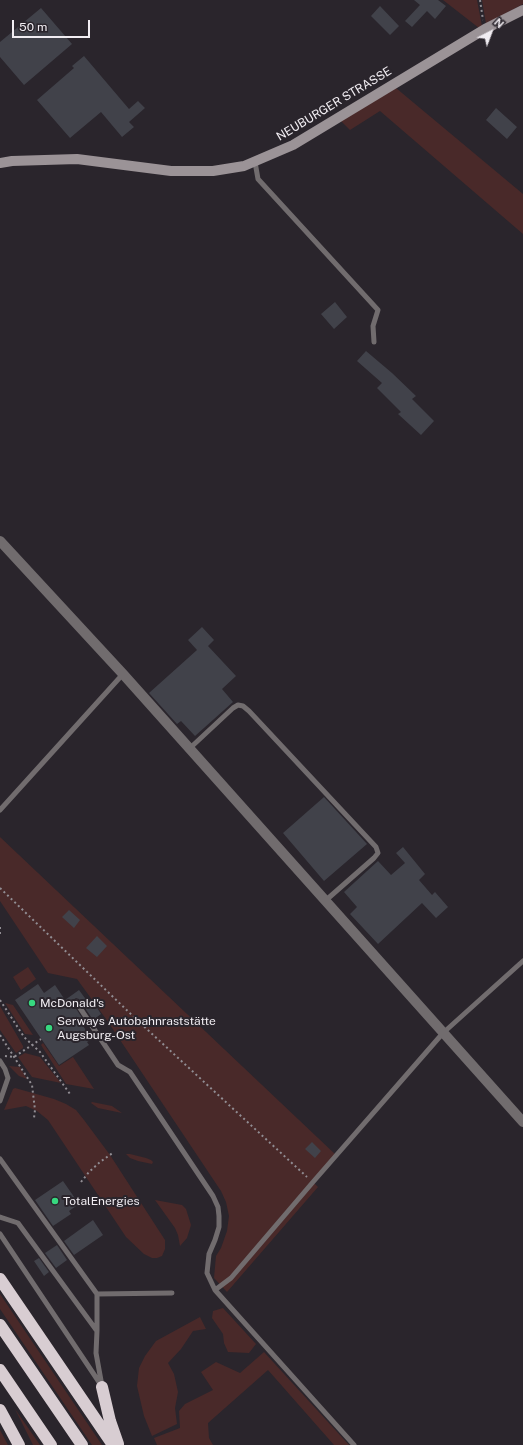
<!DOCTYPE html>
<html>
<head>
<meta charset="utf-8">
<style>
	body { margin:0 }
	#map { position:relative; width:523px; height:1445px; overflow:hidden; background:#2a252c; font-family:"Public Sans",sans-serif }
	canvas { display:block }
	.north { position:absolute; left:471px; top:12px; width:40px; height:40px; -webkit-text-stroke:3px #2a252c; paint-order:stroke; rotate:42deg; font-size:11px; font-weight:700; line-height:16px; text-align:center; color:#f1edf2 }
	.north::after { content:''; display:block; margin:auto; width:14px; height:18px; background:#f1edf2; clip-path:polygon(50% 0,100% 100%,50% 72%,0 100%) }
	.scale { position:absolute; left:12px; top:20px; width:78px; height:18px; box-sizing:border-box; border:2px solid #f1edf2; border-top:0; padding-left:5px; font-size:12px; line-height:14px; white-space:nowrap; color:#f1edf2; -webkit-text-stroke:3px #2a252c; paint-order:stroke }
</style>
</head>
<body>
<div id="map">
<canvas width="523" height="1445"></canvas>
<div class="north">N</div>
<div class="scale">50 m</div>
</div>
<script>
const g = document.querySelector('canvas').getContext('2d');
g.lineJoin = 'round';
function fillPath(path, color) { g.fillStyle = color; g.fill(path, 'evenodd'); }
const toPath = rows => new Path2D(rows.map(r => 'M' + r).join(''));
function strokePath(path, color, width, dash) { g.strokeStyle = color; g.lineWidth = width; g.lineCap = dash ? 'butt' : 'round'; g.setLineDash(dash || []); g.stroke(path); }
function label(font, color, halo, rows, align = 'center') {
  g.font = font + ' "Public Sans",sans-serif'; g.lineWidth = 4; g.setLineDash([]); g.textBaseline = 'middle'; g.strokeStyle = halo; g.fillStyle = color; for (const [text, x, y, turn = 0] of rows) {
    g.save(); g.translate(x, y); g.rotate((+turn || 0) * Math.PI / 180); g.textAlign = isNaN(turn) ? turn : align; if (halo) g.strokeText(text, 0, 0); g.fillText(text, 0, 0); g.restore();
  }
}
const green = toPath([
	[443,0,477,0,482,26,479,28],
	[482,0,523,0,523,4,486,24],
	[396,88,523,194,523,234,380,111,350,130,341,121],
	[0,837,336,1155,313,1182,318,1187,227,1292,214,1278,216,1256,221,1248,227,1231,229,1216,226,1202,221,1191,106,1019,77,979,48,973,0,901],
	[28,967,36,979,21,990,13,977],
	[5,1003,13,1005,33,1035,25,1034],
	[0,1006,23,1046,23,1048,16,1053,0,1030],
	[43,1043,59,1066,73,1057,94,1089,66,1084,41,1045],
	[25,1053,40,1057,61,1083,32,1077,18,1057],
	[9,1066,20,1067,27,1079,19,1076],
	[15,1088,54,1099,66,1104,76,1110,84,1120,110,1155,165,1240,165,1249,162,1256,157,1258,152,1258,144,1254,126,1237,48,1120,37,1111,26,1106,4,1110,13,1089],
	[92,1102,112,1106,122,1113,98,1108,91,1103],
	[126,1154,130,1154,146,1158,151,1160,153,1162,152,1164,138,1161,130,1158],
	[155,1200,182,1205,186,1209,191,1225,187,1238,180,1246,178,1235,175,1228],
	[0,1294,31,1340,102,1445,92,1445,0,1309],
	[223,1308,256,1344,249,1353,228,1352,224,1343,223,1334,212,1318,213,1311],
	[200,1317,206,1329,193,1331,181,1349,168,1363,174,1374,178,1392,175,1408,177,1424,152,1436,144,1416,137,1386,139,1368,145,1356,156,1341],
	[264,1352,349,1445,334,1445,268,1370,208,1423,209,1438,213,1445,157,1445,154,1438,180,1428,179,1411,185,1404,213,1390,201,1372,216,1362,240,1373],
	[15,1409,40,1445,33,1445],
	[0,1430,8,1445,0,1445]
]);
const building = toPath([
	[414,0,438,0,446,6,435,19,427,11,412,27,405,21,420,5],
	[380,6,399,26,390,35,371,16],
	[41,8,72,44,24,85,0,57,0,42],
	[84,56,129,109,138,101,145,108,129,122,134,127,122,137,101,112,70,138,37,100,74,68,72,66],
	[496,108,517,127,507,139,486,120],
	[335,302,347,317,334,329,321,314],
	[366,351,392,373,416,396,412,399,434,421,421,435,398,414,401,412,377,388,382,383,357,361],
	[202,627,214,640,208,646,236,676,222,689,233,702,195,736,181,721,177,724,149,693,197,650,188,640],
	[324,797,367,844,324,881,283,833],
	[403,847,425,874,419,880,432,895,435,892,448,907,436,918,422,903,378,944,350,914,357,907,344,892,378,861,391,875,405,863,396,853],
	[69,910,80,920,74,928,62,917],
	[97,936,107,946,97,957,86,948],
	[38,984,44,993,55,985,65,1000,79,990,90,1005,94,1003,101,1014,93,1020,79,999,76,998,73,1000,73,1004,86,1024,83,1026,92,1039,87,1042,89,1045,59,1065,15,1000],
	[312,1142,321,1151,315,1158,305,1149],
	[63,1181,79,1204,69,1211,71,1214,53,1226,35,1200],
	[93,1220,103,1235,74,1255,64,1241],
	[57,1245,67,1260,56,1268,45,1253],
	[39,1258,49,1272,44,1276,34,1261]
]);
const path = toPath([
	[480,0,483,20],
	[0,888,137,1020,307,1177],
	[0,927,0,937],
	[0,1000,24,1037,40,1052,70,1094],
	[0,1035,32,1085,35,1110,34,1118],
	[5,1056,14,1057,41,1039],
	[81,1182,89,1172,100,1162,114,1152]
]);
const lane = toPath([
	[255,162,258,179,378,310,373,326,374,342],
	[189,749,233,708,238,705,243,706,249,711,376,847,378,853,374,858,325,901],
	[0,810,123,674],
	[76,1002,118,1065,130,1072,213,1196,218,1207,219,1216,219,1227,215,1240,209,1254,207,1273,215,1290,354,1445],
	[0,1061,5,1069,8,1078,0,1101],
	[0,1159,97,1294,97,1331],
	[0,1217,18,1223,97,1331,96,1353,102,1386],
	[0,1234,101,1385],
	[215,1290,231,1278,313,1182,443,1033,523,961],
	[97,1294,172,1293]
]);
const street = toPath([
	[0,541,123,674,523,1122]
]);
const secondary = toPath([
	[0,163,12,161,77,159,171,171,213,171,244,166,293,145,485,29,523,10]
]);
const highway = toPath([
	[0,1279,113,1445],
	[0,1325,82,1445],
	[0,1370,51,1445],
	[102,1387,110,1421,118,1444],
	[0,1410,19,1445]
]);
const markers = [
	[32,1003,4,"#37d880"],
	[49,1028,4,"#37d880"],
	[55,1201,4,"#37d880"]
];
const streetNames = [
	["NEUBURGER STRASSE",334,104,-31]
];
const poiNames = [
	["McDonald's",40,1003],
	["Serways Autobahnraststätte",57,1021],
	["Augsburg-Ost",57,1035],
	["TotalEnergies",63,1201]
];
fillPath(green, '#492929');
fillPath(building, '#41424a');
strokePath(path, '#918d93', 2, [2, 3]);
strokePath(lane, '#716c6e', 5);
strokePath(street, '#716c6e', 10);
strokePath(secondary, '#9b9397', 10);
strokePath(highway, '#d8cdd2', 12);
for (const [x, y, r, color] of markers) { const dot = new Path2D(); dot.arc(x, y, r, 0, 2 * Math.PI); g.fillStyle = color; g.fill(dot); strokePath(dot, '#2a252c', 1.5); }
label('12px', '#f1edf2', '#2a252c', streetNames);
label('12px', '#f1edf2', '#2a252c', poiNames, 'left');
</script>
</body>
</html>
